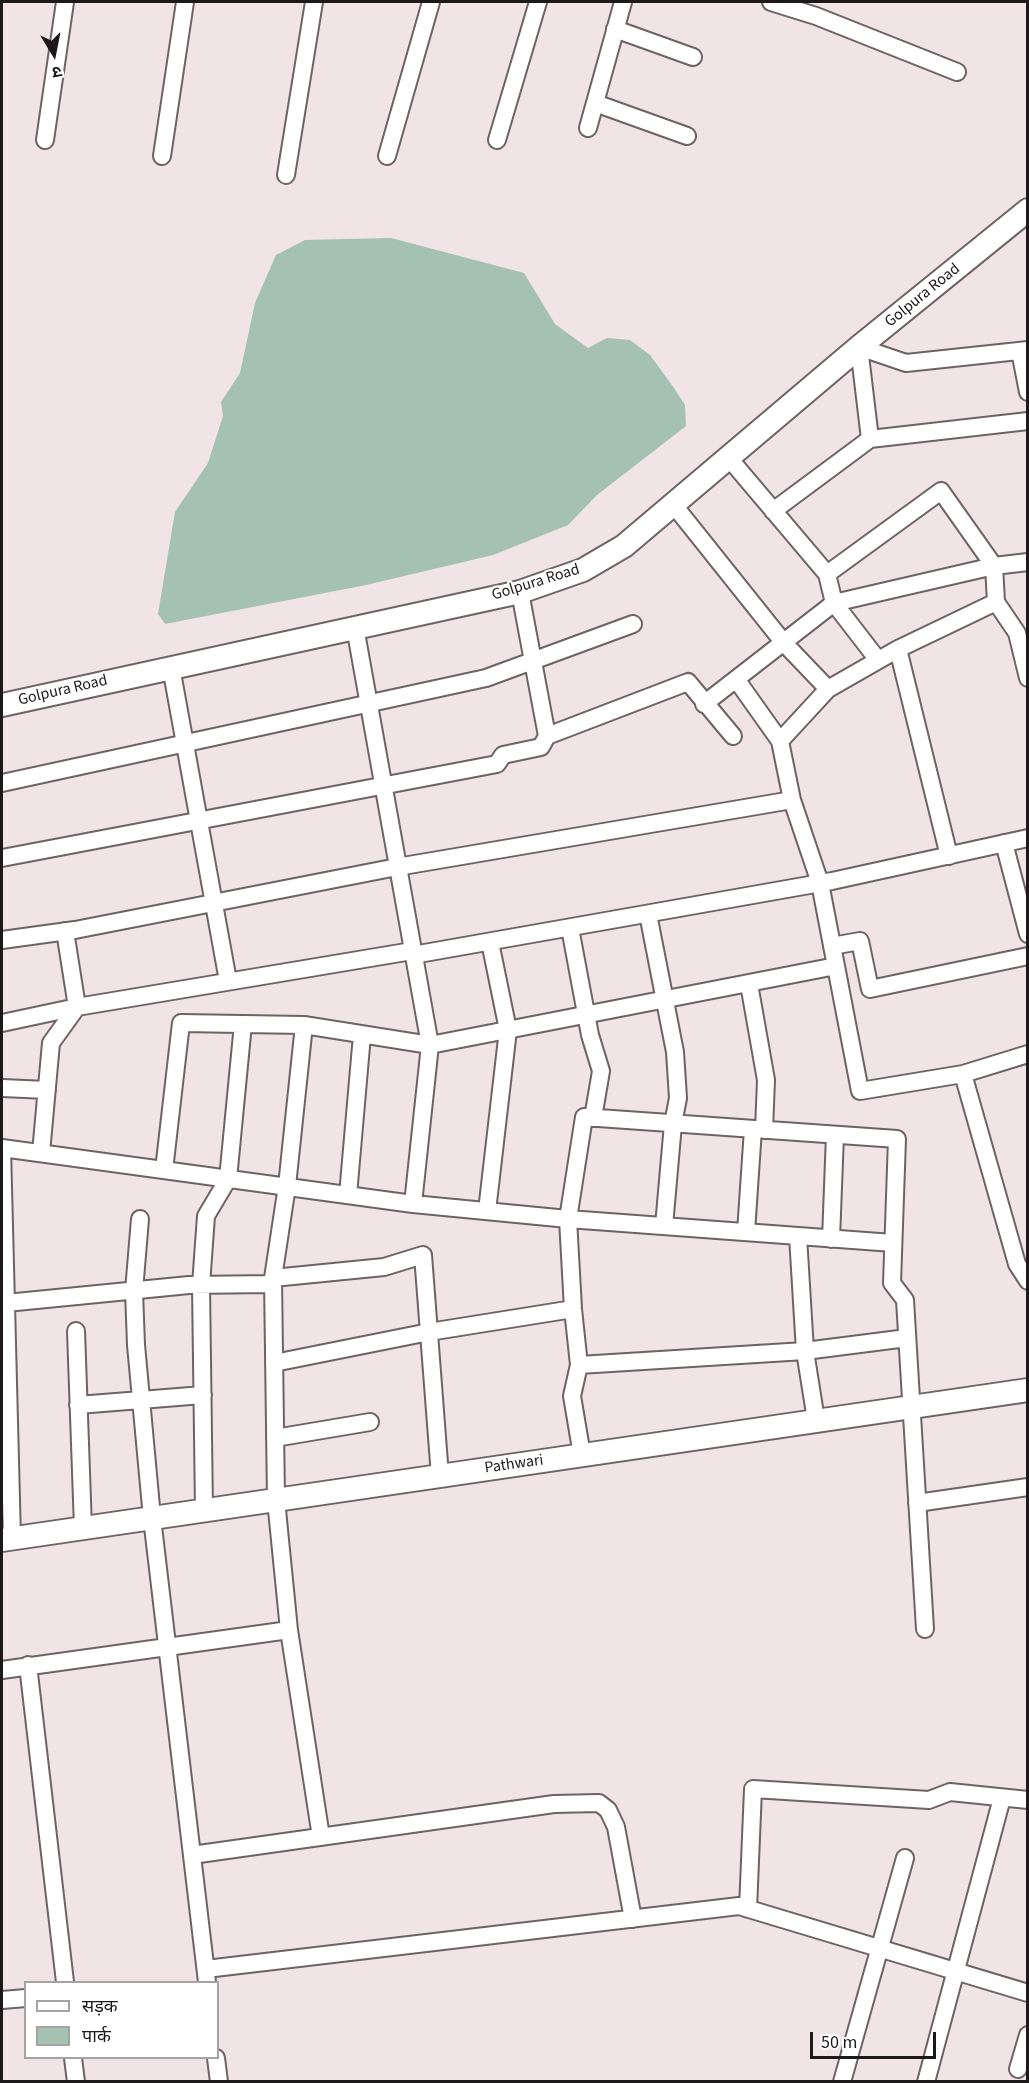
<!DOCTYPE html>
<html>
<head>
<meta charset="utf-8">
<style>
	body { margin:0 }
	#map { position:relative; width:1029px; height:2083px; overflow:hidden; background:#f0e4e6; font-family:"Source Sans 3","Noto Sans Devanagari",sans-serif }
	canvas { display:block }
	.frame { position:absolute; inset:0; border:3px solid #1d191a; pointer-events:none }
	.legend { position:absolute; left:24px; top:1981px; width:195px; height:78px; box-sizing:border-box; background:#fff; border:2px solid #a5a3a3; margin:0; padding:8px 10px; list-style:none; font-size:18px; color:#1d191a }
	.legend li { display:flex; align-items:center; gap:12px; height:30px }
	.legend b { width:30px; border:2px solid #a5a3a3 }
	.north { position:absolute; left:24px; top:24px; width:60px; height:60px; -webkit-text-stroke:4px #fff; paint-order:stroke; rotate:170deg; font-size:16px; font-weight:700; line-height:24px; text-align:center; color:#1d191a }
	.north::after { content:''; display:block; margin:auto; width:21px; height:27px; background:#1d191a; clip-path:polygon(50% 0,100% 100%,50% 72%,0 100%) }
	.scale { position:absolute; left:810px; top:2032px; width:126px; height:27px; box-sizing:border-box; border:3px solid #1d191a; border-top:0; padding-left:8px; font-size:18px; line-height:21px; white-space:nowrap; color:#1d191a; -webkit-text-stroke:4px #fff; paint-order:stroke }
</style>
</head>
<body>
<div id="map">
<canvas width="1029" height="2083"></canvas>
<div class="frame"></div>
<ul class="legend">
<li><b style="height:8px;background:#fff"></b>सड़क</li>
<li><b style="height:16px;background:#a4c1b1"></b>पार्क</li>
</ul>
<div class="north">उ</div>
<div class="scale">50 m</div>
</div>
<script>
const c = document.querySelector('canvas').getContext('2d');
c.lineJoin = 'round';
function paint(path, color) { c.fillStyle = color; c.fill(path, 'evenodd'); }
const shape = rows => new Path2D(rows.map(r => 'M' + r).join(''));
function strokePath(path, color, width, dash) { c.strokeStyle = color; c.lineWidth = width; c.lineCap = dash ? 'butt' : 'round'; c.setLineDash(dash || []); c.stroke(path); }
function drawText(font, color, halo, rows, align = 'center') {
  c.font = font + ' "Source Sans 3",sans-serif'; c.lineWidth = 4.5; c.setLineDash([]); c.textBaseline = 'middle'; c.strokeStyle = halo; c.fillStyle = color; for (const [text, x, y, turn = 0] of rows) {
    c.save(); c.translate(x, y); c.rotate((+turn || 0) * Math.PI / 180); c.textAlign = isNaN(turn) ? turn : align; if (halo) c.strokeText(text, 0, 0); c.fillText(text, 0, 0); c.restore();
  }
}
const green = shape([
	[391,238,524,273,555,324,588,348,607,338,630,340,650,355,674,388,685,405,686,426,597,495,568,525,493,555,366,585,165,624,158,614,175,512,208,463,223,416,221,402,240,373,255,303,276,255,305,240]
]);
const street = shape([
	[771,2,816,16,957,72],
	[615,29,693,57],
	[595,103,687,136],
	[588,128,623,2],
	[45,140,65,2],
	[497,140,538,2],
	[162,156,185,2],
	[387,156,431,2],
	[286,175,314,2],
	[1020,351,1028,392],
	[870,439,859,347,906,363,1028,350],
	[728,457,827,574,834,603,878,660],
	[673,504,784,643,828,689],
	[773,511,870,439,1028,421],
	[827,574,941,491,994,566,996,602,1017,633,1028,678],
	[520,592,547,736],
	[996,602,898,649,828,689,780,741,792,800,820,883,860,1091,963,1074,1028,1054],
	[355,627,430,1045,413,1204],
	[898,649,949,856],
	[171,667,228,981],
	[736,679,780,741],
	[704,704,834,603,994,566,1028,562],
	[2,783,486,678,633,624],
	[1004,843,1028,934],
	[2,858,497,764,503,755,541,747,547,736,688,682,733,736],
	[648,914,675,1052,678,1098,673,1124,664,1226],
	[570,928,590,1035,601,1071,593,1118],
	[65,931,77,1007,412,951],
	[2,940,75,930,397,867,792,800],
	[832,946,860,941,870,989,1028,956],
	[413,955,832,881,1028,838],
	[749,984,766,1080,764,1130],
	[2,1023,77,1007],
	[304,1025,287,1186,273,1278,276,1500,289,1630,321,1837],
	[963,1074,1017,1264,1028,1281],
	[2,1088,47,1090],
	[41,1153,51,1043,77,1007],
	[164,1170,181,1023,304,1025,430,1045,836,966],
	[348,1195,362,1035],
	[487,1211,508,1030,490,942],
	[140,1219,134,1291,136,1345,152,1518,207,1982],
	[746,1232,753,1129],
	[798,1236,805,1351,816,1420],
	[831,1239,835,1135],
	[273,1278,384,1267,423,1255,440,1476],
	[6,1303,189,1285,272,1284],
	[76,1331,83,1528],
	[274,1363,429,1332,573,1309],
	[579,1365,573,1309,568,1219,584,1117,897,1139,892,1283,905,1300,925,1629],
	[78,1405,203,1395],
	[275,1438,370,1422],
	[582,1455,572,1396,579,1365,805,1351,907,1338],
	[917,1503,1028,1487],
	[204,1510,201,1285,206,1216,228,1179,243,1024],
	[12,1539,2,1148,413,1204,568,1219,893,1243],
	[28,1665,65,1982],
	[2,1670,289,1630],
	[192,1855,554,1804,599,1803,608,1810,616,1827,633,1919],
	[748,1909,753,1789,929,1800,950,1792,1028,1800],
	[206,1969,739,1906,1028,1993],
	[2,2000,26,1998],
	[73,2058,76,2082],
	[216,2058,219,2082],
	[1018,2069,1028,2035],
	[842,2082,905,1858],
	[926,2082,1002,1798]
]);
const secondary = shape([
	[2,705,520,592,583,570,624,546,859,347,1028,210],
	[2,1540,1028,1390]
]);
const streetNames = [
	["Golpura Road",923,296,-39],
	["Golpura Road",536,583,-17],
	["Golpura Road",63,691,-13],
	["Pathwari",514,1465,-8]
];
paint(green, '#a4c1b1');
strokePath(street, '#6d6365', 20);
strokePath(secondary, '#6d6365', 26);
strokePath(street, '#fff', 16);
strokePath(secondary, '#fff', 22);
drawText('16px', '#1d191a', '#fff', streetNames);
</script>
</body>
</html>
